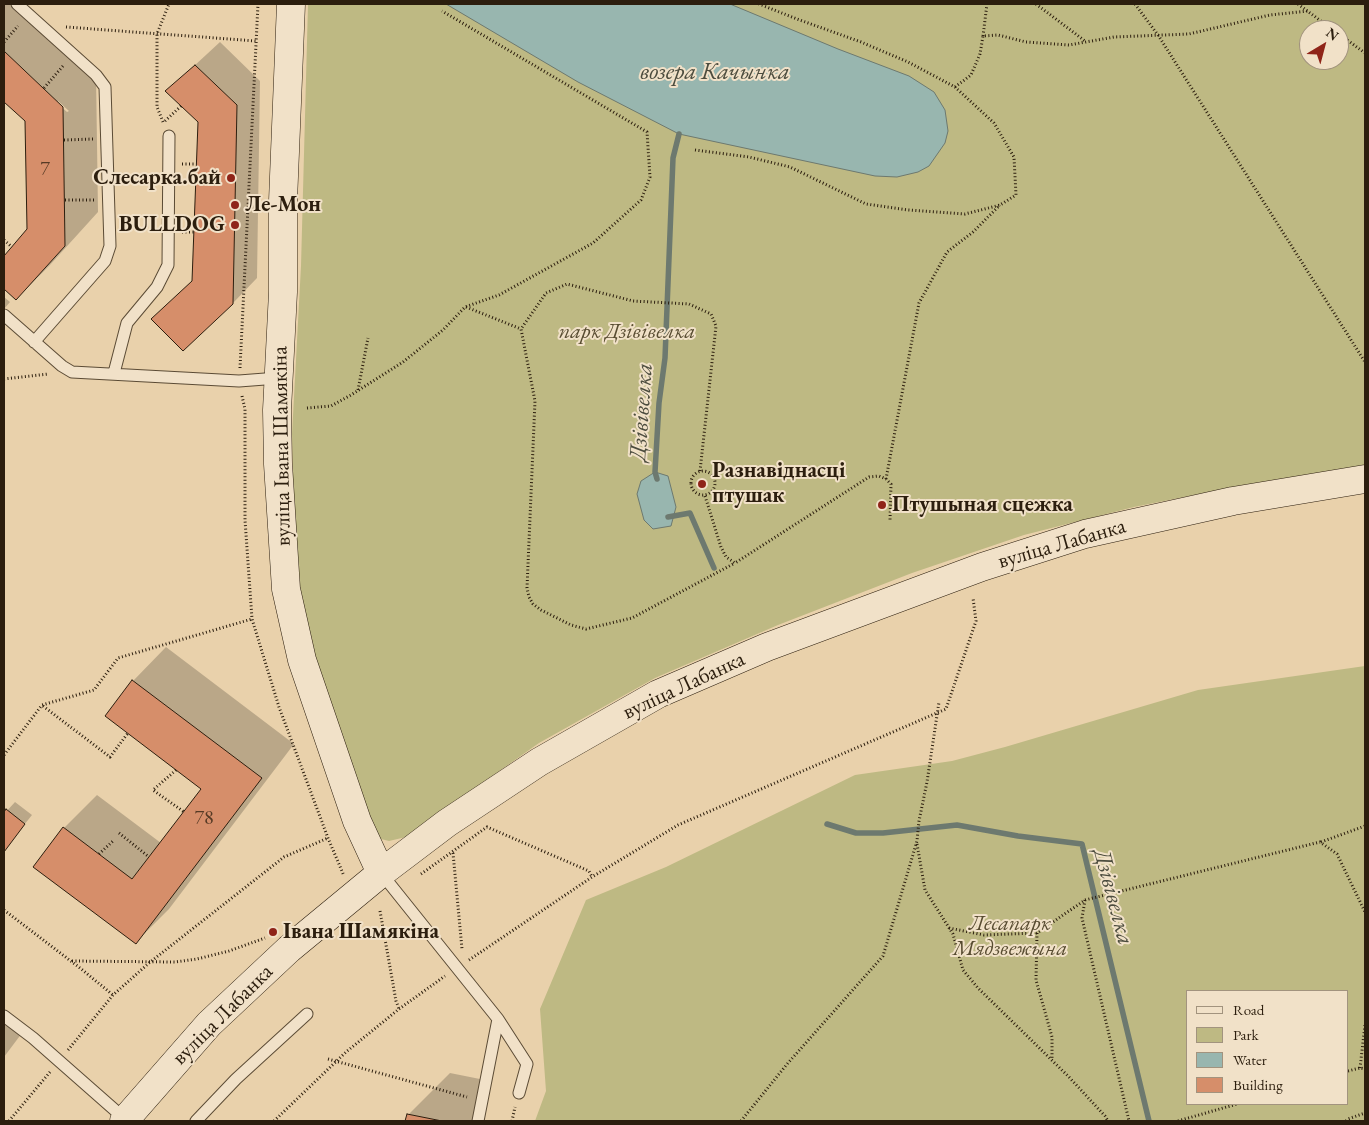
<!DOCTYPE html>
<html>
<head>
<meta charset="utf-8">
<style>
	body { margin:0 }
	#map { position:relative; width:1369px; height:1125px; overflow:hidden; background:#e9d1ab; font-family:"EB Garamond",serif }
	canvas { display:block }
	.frame { position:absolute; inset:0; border:5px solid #2c1e0e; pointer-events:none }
	.legend { position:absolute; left:1186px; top:990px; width:162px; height:115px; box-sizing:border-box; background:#f1e1c8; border:1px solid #a2937e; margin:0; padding:6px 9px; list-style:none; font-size:15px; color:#2c1e0e }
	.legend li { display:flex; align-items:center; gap:10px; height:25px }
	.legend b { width:25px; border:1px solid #a2937e }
	.north { position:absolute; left:1299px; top:20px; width:50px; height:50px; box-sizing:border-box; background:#f1e1c8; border:1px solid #a2937e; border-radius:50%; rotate:37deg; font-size:14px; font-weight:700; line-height:20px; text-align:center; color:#2c1e0e }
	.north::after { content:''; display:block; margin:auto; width:18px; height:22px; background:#8f2418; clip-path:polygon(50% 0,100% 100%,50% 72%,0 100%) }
</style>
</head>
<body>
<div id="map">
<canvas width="1369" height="1125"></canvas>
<div class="frame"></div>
<ul class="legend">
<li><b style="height:6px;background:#f1e1c8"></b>Road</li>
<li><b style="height:14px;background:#beb983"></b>Park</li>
<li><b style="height:14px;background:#98b6af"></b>Water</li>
<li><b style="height:14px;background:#d68e6a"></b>Building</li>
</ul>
<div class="north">N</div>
</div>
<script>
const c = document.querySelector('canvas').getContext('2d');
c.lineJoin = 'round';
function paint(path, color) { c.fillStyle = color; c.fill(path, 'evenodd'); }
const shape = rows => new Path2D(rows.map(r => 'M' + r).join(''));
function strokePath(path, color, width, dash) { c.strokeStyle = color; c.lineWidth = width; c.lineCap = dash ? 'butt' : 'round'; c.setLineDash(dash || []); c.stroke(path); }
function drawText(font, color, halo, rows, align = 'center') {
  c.font = font + ' "EB Garamond",serif'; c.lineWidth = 4; c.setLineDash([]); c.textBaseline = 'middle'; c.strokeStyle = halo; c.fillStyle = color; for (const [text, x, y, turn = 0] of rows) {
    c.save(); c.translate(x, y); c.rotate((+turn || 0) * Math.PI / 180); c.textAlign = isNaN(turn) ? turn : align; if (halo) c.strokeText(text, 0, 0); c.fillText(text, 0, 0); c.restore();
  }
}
const green = shape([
	[308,4,1365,4,1365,465,1244,485,1134,507,1024,535,912,573,778,625,655,678,539,743,406,837,389,841,377,838,341,737,304,624,294,528,292,434,301,266],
	[1309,30,1339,30,1339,60,1309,60],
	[1365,666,1365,1121,535,1121,546,1091,540,1009,586,900,666,867,855,775,952,761,1005,747,1198,690],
	[1348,991,1348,1104,1188,1104,1188,991]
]);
const water = shape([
	[446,4,730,4,838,49,909,76,934,92,945,110,948,131,945,143,929,166,918,172,897,177,875,176,679,134,578,82,446,4],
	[655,472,668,476,676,507,671,526,653,529,644,520,637,494,641,481,655,472]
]);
const shadow = shape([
	[4,4,22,4,96,74,98,212,49,266,16,299,4,287,4,258,28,230,26,120,4,100],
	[58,101,69,111,67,112,58,104],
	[220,42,260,81,257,278,233,303,153,319,193,280,199,122,167,91],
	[4,297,10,302,4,309],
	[166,647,294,744,169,909,136,942,35,866,64,828,97,795,161,843,203,788,133,681],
	[15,802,32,815,4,850,4,814],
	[4,1013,25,1029,4,1057],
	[450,1073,485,1080,481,1121,406,1121,408,1115]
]);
const stream = shape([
	[657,479,655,472,659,403,665,358,673,158,679,134],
	[668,517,690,513,714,568],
	[827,824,856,833,883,833,957,825,1018,836,1082,844,1149,1121]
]);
const building = shape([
	[4,51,63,107,65,246,16,300,4,289,4,256,27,229,25,121,4,102,4,51],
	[195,65,237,105,233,304,183,351,151,319,192,281,198,122,165,91,195,65],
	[132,680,262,778,136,944,33,867,63,827,132,879,201,789,105,716,132,680],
	[6,809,25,824,4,852,4,812,6,809],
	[407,1114,442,1121,405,1121,407,1114]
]);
const path = shape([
	[1036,4,1085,41],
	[1135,4,1158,35,1365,362],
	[1298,4,1333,30],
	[66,27,256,41],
	[1339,34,1365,53],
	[983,36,987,4],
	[4,42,18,26],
	[955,87,971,75,980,54,983,36,998,35,1026,42,1069,45,1114,37,1189,34,1270,15,1308,11],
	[44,88,63,66],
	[165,121,181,106],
	[163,122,157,107,157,34,169,4],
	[64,140,93,139],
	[695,150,749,157,790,167,866,204,908,210,965,214,1000,205,1016,195,1014,157,994,123,955,87,908,62,861,42,797,19,759,4],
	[182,164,196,164],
	[65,200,94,200],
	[182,232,194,232],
	[4,240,12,247],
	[466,307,521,329],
	[240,368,258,4],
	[4,379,48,374],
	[358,390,368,338],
	[242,396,245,409,245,520,252,619,279,707,328,838,344,876],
	[307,408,331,406,351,395,403,362,443,330,465,307,499,295,593,243,641,200,650,177,647,132,442,11],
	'691 483a12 12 0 1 1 24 0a12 12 0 1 1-24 0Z',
	[700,471,716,326,711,314,689,304,633,301,567,284,546,293,521,329,535,401,527,588,529,597,533,604,541,610,571,625,586,629,632,618,735,563],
	[886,479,919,303,947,252,973,232,1000,205],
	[705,496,721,547,726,557,735,563,869,477,879,476,886,479,891,484,890,520],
	[43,706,110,757,128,733],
	[4,755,42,705,94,690,118,658,252,619],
	[176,770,153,790,184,812],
	[119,833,149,857],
	[1321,842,1365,826],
	[917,844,925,890,953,934,963,970,978,988,1068,1076,1105,1116,1108,1121],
	[453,853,462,949],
	[99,854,113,841],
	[421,874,487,827,589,871,592,877],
	[1085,900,1082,918,1129,1121],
	[4,910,80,968,113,995],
	[380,911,396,1001,399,1009],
	[949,928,984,935,1037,933,1085,900,1320,842,1337,854,1365,912],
	[1037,933,1036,980,1052,1037,1052,1059],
	[469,960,592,877,678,825,946,709,976,621,973,598],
	[72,961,175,962,197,959,229,951,265,938],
	[68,1050,113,995,149,963,284,857,328,838],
	[328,1059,467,1097],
	[1360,1068,1365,1025],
	[1348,1071,1360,1068,1365,1069],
	[9,1121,50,1072],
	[274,1121,346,1052,399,1009,445,976],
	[512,1121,515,1107],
	[741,1121,788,1063,883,956,917,841,919,821,927,782,939,702],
	[1178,1121,1237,1104],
	[1346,1121,1348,1119,1365,1113]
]);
const lane = shape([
	[17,4,96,75,105,87,110,246,105,261,34,342],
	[4,315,62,366,72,372,239,381,278,378],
	[114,373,127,323,157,287,168,265,169,136],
	[381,873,498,1019,478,1121],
	[4,1016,33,1038,125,1119],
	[498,1019,527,1064,519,1093],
	[196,1121,236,1079,307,1014]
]);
const secondary = shape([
	[291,4,283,201,283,292,277,410,278,464,286,589,302,660,357,821,381,873],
	[124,1121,209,1024,289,949,381,873,447,823,539,762,658,694,767,647,982,567,1085,534,1233,501,1365,479]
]);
const markers = [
	[231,178,5,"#8f2418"],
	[235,205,5,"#8f2418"],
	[235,225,5,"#8f2418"],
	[702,484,5,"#8f2418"],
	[882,505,5,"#8f2418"],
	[273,932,5,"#8f2418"]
];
const numberNames = [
	["7",45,170],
	["78",204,819]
];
const poiNames = [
	["Слесарка.бай",221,178,"right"],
	["Ле-Мон",245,205],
	["BULLDOG",225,225,"right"],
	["Разнавіднасці",712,471],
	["птушак",712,496],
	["Птушыная сцежка",892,505],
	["Івана Шамякіна",283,932]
];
const parkNames = [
	["парк Дзівівелка",627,332],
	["Лесапарк",1010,924],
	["Мядзвежына",1010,949]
];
const streetNames = [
	["вуліца Івана Шамякіна",282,446,-91],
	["вуліца Лабанка",1062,544,-16],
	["вуліца Лабанка",684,686,-25],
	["вуліца Лабанка",223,1015,-45]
];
const waterNames = [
	["возера Качынка",715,72],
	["Дзівівелка",642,412,-86],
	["Дзівівелка",1113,897,75]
];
paint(green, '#beb983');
paint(water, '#98b6af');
strokePath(water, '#6d796f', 1);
paint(shadow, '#0003');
strokePath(stream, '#6d796f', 5.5);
paint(building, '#d68e6a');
strokePath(building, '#2c1e0e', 1);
strokePath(lane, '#5b4b35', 13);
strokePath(secondary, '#2c1e0e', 29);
strokePath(path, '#2c1e0e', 3, [1, 2.5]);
strokePath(lane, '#f1e1c8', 11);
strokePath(secondary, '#f1e1c8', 28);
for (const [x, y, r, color] of markers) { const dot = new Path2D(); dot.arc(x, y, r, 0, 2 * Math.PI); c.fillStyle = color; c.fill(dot); strokePath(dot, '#f1e1c8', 2); }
drawText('20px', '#563a25', null, numberNames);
drawText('bold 22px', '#2c1e0e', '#f1e1c8', poiNames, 'left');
drawText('italic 22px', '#584c31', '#f1e1c8', parkNames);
drawText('22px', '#2c1e0e', '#f1e1c8', streetNames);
drawText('italic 24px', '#4c4c3e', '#f1e1c8', waterNames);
</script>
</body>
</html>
